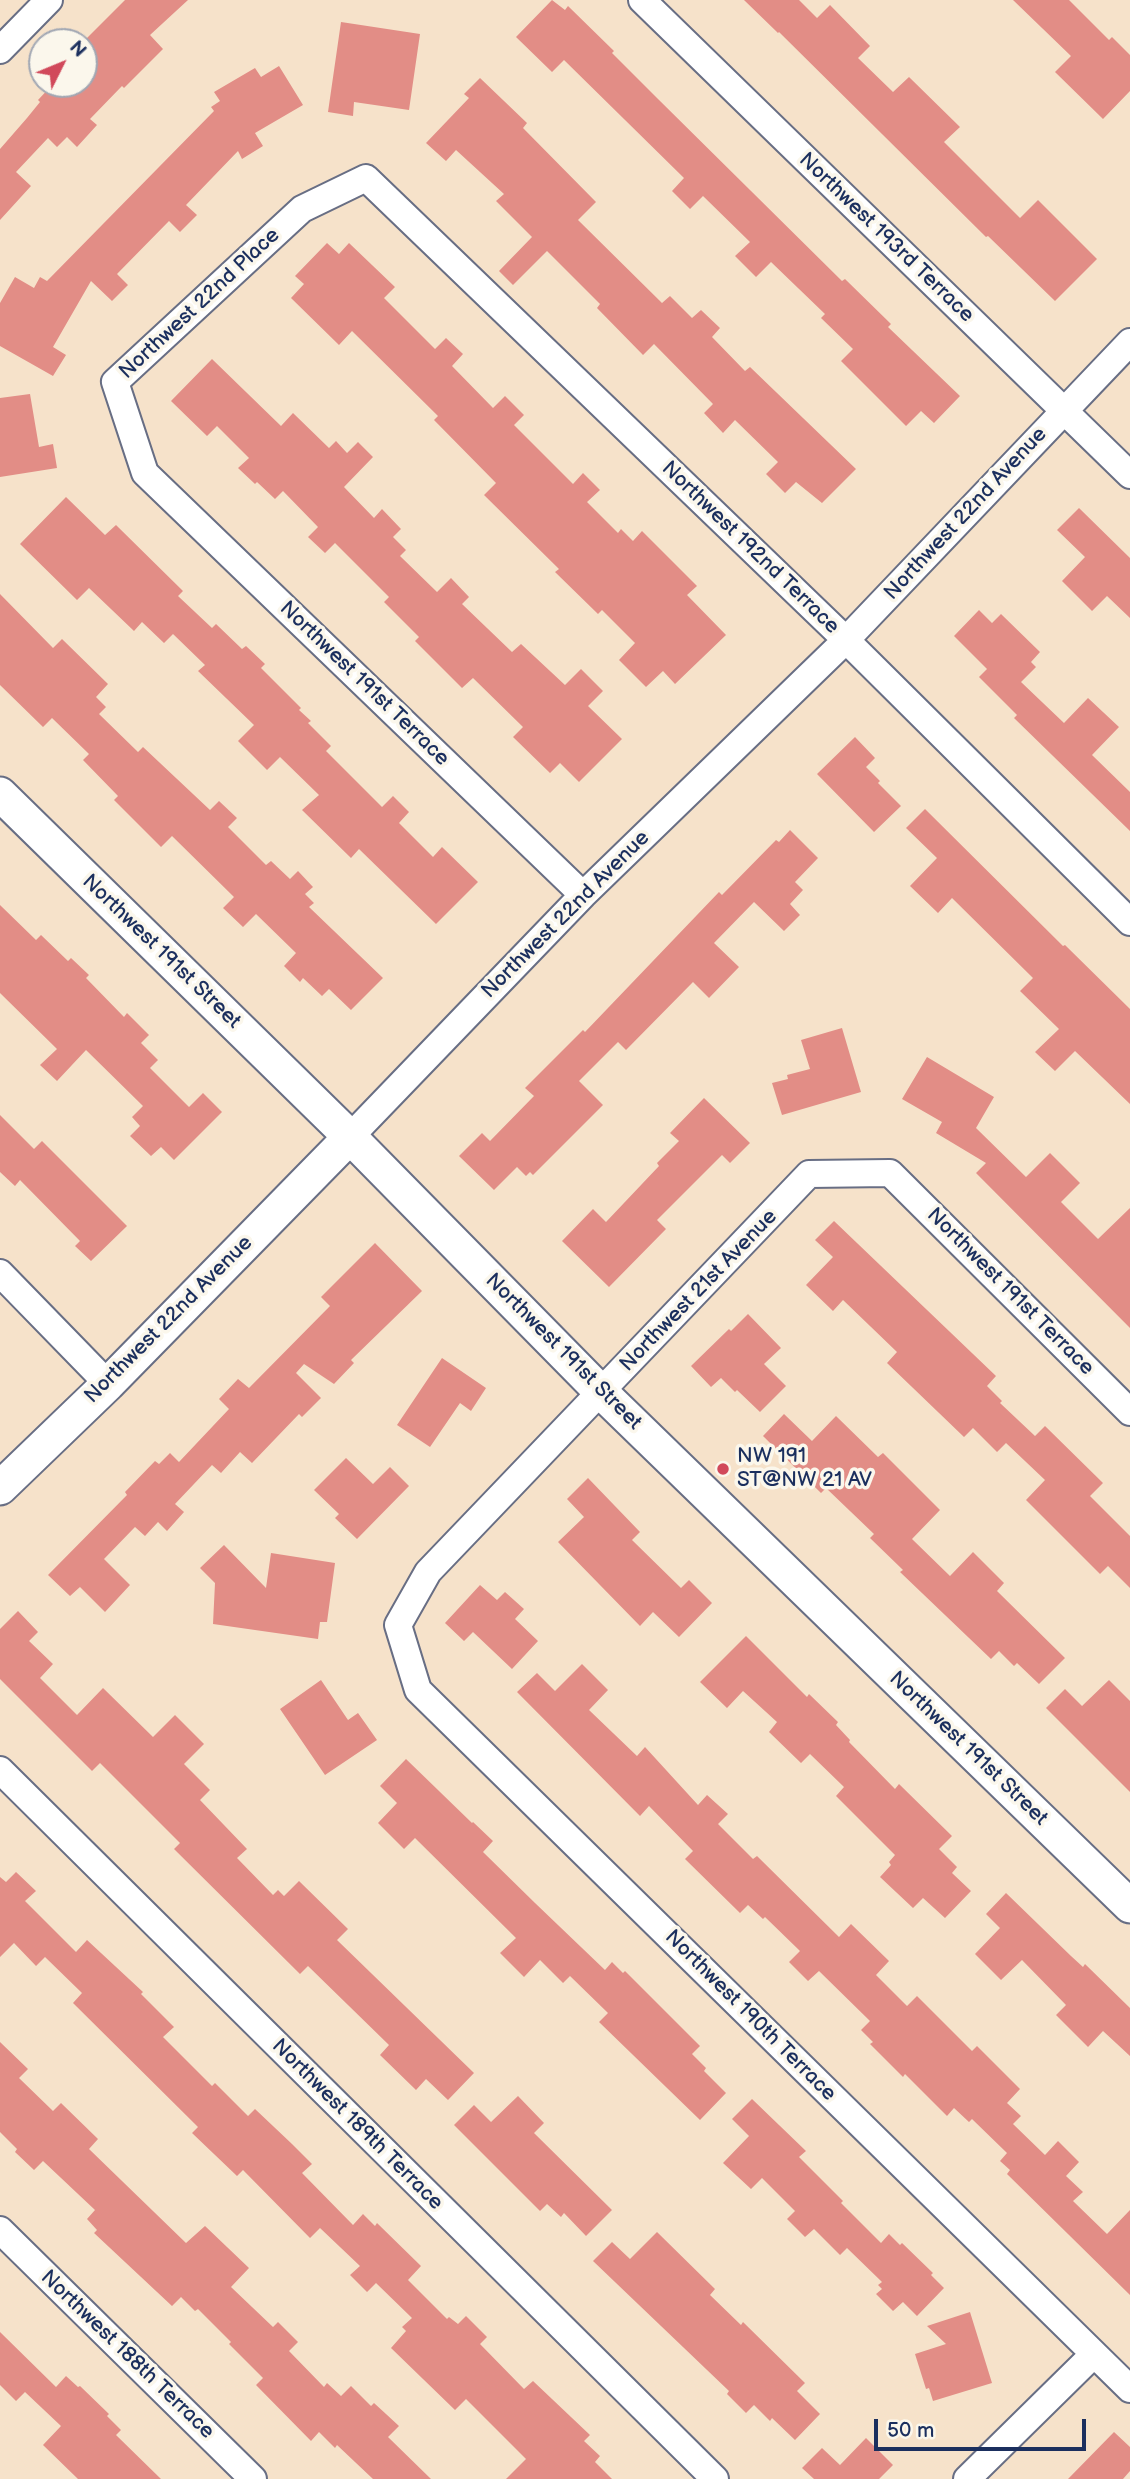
<!DOCTYPE html>
<html>
<head>
<meta charset="utf-8">
<style>
	body { margin:0 }
	#map { position:relative; width:1130px; height:2479px; overflow:hidden; background:#f6e2ca; font-family:"Balsamiq Sans",sans-serif }
	canvas { display:block }
	.north { position:absolute; left:28px; top:28px; width:70px; height:70px; box-sizing:border-box; background:#fbf7ec; border:2px solid #a1a7b3; border-radius:50%; rotate:47deg; font-size:19px; font-weight:700; line-height:28px; text-align:center; color:#1b2f5e }
	.north::after { content:''; display:block; margin:auto; width:24px; height:32px; background:#d1495b; clip-path:polygon(50% 0,100% 100%,50% 72%,0 100%) }
	.scale { position:absolute; left:874px; top:2419px; width:212px; height:32px; box-sizing:border-box; border:4px solid #1b2f5e; border-top:0; padding-left:9px; font-size:21px; line-height:24px; white-space:nowrap; color:#1b2f5e; -webkit-text-stroke:5px #fbf7ec; paint-order:stroke }
</style>
</head>
<body>
<div id="map">
<canvas width="1130" height="2479"></canvas>
<div class="north">N</div>
<div class="scale">50 m</div>
</div>
<script>
const c = document.querySelector('canvas').getContext('2d');
c.lineJoin = 'round';
function paint(path, color) { c.fillStyle = color; c.fill(path, 'evenodd'); }
const shape = rows => new Path2D(rows.map(r => 'M' + r).join(''));
function strokePath(path, color, width, dash) { c.strokeStyle = color; c.lineWidth = width; c.lineCap = dash ? 'butt' : 'round'; c.setLineDash(dash || []); c.stroke(path); }
function drawText(font, color, halo, rows, align = 'center') {
  c.font = font + ' "Balsamiq Sans",sans-serif'; c.lineWidth = 7; c.setLineDash([]); c.textBaseline = 'middle'; c.strokeStyle = halo; c.fillStyle = color; for (const [text, x, y, turn = 0] of rows) {
    c.save(); c.translate(x, y); c.rotate((+turn || 0) * Math.PI / 180); c.textAlign = isNaN(turn) ? turn : align; if (halo) c.strokeText(text, 0, 0); c.fillText(text, 0, 0); c.restore();
  }
}
const building = shape([
	[125,0,188,0,150,35,163,49,124,88,122,86,90,119,97,125,77,147,67,137,57,147,48,138,16,172,31,186,0,220,0,149,27,118,40,102,38,100,53,84,84,84,84,41],
	[552,0,565,10,568,6,614,51,612,53,658,99,842,281,845,279,891,324,888,327,960,396,934,423,921,411,906,426,841,361,853,349,821,318,825,314,771,262,756,277,735,256,750,242,703,196,690,209,672,191,684,178,564,60,552,72,516,37],
	[744,0,799,0,817,18,830,5,870,46,858,58,893,92,909,77,960,127,944,142,1020,218,1038,200,1097,259,1055,301,988,236,986,237,779,32,778,33],
	[1013,0,1069,0,1109,40,1112,37,1130,55,1130,91,1103,119,1055,72,1071,56],
	[341,22,420,34,409,110,354,102,353,116,328,112],
	[279,66,303,105,255,133,263,146,242,159,238,151,186,205,197,215,180,232,169,221,117,274,128,285,112,301,91,281,53,347,66,355,53,376,0,346,0,303,15,277,34,288,40,277,47,281,214,111,211,107,220,101,214,92,255,68,261,77],
	[480,78,527,123,523,128,596,202,578,220,662,303,670,296,692,318,701,310,720,328,712,337,745,371,750,367,856,469,822,503,796,482,785,493,766,474,778,462,735,420,723,433,704,413,713,404,654,344,643,355,597,308,600,304,547,251,513,285,499,271,532,237,496,201,504,194,456,150,446,161,426,143,469,98,464,94],
	[327,243,339,254,349,243,395,287,384,298,435,349,446,338,463,354,452,366,493,408,505,396,524,415,514,425,573,484,583,473,600,490,587,502,618,533,621,529,633,541,642,531,697,586,687,595,726,635,675,684,663,671,646,687,619,660,635,643,602,610,598,614,555,572,559,569,484,495,496,483,434,420,438,416,352,331,339,345,291,298,304,284,295,276],
	[212,359,281,426,293,413,329,448,336,441,347,453,358,442,373,457,344,487,374,518,382,509,401,529,393,537,406,550,400,556,437,592,451,578,469,597,462,604,512,652,521,644,565,685,581,669,603,691,588,706,622,739,579,782,560,763,550,773,513,737,523,727,473,678,462,688,415,641,419,637,384,602,389,597,335,543,325,553,308,537,318,527,283,491,275,499,257,482,255,484,238,468,249,458,217,426,207,436,171,401],
	[30,394,39,447,53,444,57,468,0,477,0,398],
	[66,497,105,535,116,525,183,591,178,596,212,628,216,624,242,649,246,646,265,664,261,668,301,708,299,710,311,721,308,723,331,746,326,751,382,807,393,796,409,812,399,823,433,857,442,847,478,882,436,924,359,849,351,858,302,810,319,795,280,757,267,770,238,741,254,725,198,671,205,665,173,634,164,643,142,622,134,631,89,588,77,600,20,544],
	[1079,508,1130,558,1130,618,1107,596,1092,611,1062,581,1085,557,1057,530],
	[0,594,53,648,62,639,108,684,96,697,106,707,99,714,138,752,143,747,210,810,219,801,237,818,228,827,266,865,271,861,290,879,298,871,313,887,305,894,314,903,309,907,383,978,351,1010,329,989,322,996,303,978,300,982,284,966,296,953,256,914,243,927,223,908,234,897,172,836,161,847,114,800,118,796,83,760,89,754,52,718,43,727,0,685],
	[979,610,992,623,1001,614,1040,652,1031,662,1036,667,1021,682,1064,723,1088,698,1119,727,1092,755,1130,792,1130,831,1014,718,1017,715,979,677,987,669,954,636],
	[855,737,875,758,866,767,880,781,878,783,901,806,874,832,817,774],
	[925,809,1063,946,1065,945,1130,1009,1130,1104,1075,1051,1055,1071,1035,1052,1059,1029,1020,991,1033,978,952,898,938,913,910,886,937,858,906,828],
	[790,830,818,858,795,882,803,890,790,904,800,915,784,931,754,902,714,943,739,967,709,998,693,982,626,1050,618,1042,579,1081,603,1105,533,1175,530,1172,526,1176,517,1167,494,1190,459,1156,482,1133,490,1141,534,1096,525,1088,583,1030,585,1032,719,892,722,895,776,840,779,842],
	[0,905,36,940,41,935,68,961,71,958,89,975,86,978,124,1017,127,1013,149,1035,141,1043,158,1060,150,1068,189,1107,203,1093,222,1112,174,1160,161,1147,151,1156,130,1136,140,1126,132,1117,143,1106,86,1050,57,1081,40,1065,57,1049,0,993],
	[842,1028,861,1092,782,1115,772,1083,788,1079,787,1075,810,1069,801,1040],
	[927,1057,994,1097,976,1128,1026,1177,1050,1153,1080,1183,1061,1202,1098,1239,1130,1208,1130,1328,976,1173,986,1163,936,1133,942,1122,902,1099],
	[704,1098,750,1143,730,1163,722,1155,657,1220,666,1229,609,1287,562,1241,593,1209,606,1222,659,1166,657,1163,679,1141,670,1133],
	[0,1115,34,1149,42,1141,127,1226,91,1261,75,1246,80,1241,20,1180,15,1186,0,1172],
	[834,1221,996,1376,987,1386,1002,1401,1000,1403,1035,1436,1045,1426,1103,1483,1090,1496,1130,1536,1130,1588,1108,1566,1100,1574,1026,1500,1045,1480,1006,1443,997,1452,973,1428,964,1437,887,1363,897,1352,843,1300,833,1311,806,1285,833,1257,815,1240],
	[375,1243,422,1291,351,1360,354,1363,334,1384,304,1364,296,1373,321,1398,302,1417,299,1414,252,1463,240,1452,221,1473,212,1465,175,1504,184,1512,167,1531,158,1522,145,1536,135,1527,104,1559,130,1585,105,1612,80,1587,70,1596,48,1575,127,1495,125,1492,155,1461,159,1464,170,1453,179,1462,229,1409,219,1399,238,1379,249,1388,330,1306,321,1297],
	[748,1314,781,1348,764,1364,786,1386,760,1412,737,1390,735,1392,721,1378,711,1387,691,1366,729,1329,731,1331],
	[442,1358,486,1388,471,1411,460,1403,430,1447,397,1425],
	[784,1414,812,1441,836,1416,878,1457,883,1453,940,1510,912,1539,950,1576,973,1552,1004,1583,997,1591,1065,1658,1039,1684,1017,1663,1014,1666,999,1651,991,1659,900,1572,903,1570,870,1538,874,1534,826,1488,821,1493,763,1436],
	[346,1458,373,1484,390,1467,409,1486,357,1539,335,1518,339,1514,314,1490],
	[588,1478,640,1532,632,1540,681,1588,689,1580,712,1603,679,1637,653,1612,640,1626,558,1542,584,1517,567,1499],
	[224,1545,266,1588,271,1553,335,1563,327,1622,320,1622,318,1639,213,1624,215,1583,200,1568],
	[480,1585,497,1600,505,1592,524,1609,515,1619,538,1641,512,1669,473,1632,464,1641,445,1623],
	[18,1611,38,1632,29,1641,53,1664,40,1678,77,1715,103,1688,153,1737,175,1715,204,1744,184,1764,210,1790,200,1800,247,1849,237,1858,273,1895,278,1890,284,1896,299,1881,348,1929,337,1940,474,2073,448,2100,426,2079,416,2090,380,2055,389,2045,308,1966,300,1974,174,1849,180,1843,100,1763,92,1771,0,1679,0,1629],
	[746,1636,807,1697,809,1694,838,1722,836,1725,850,1740,849,1742,895,1789,899,1784,952,1836,939,1849,957,1867,952,1873,971,1891,945,1918,923,1898,913,1908,880,1877,891,1865,889,1862,895,1855,836,1796,844,1787,810,1754,801,1763,769,1732,777,1722,743,1691,727,1708,700,1682],
	[582,1664,608,1690,589,1710,637,1756,645,1747,698,1805,707,1795,728,1814,718,1824,753,1859,757,1856,839,1937,851,1924,889,1961,876,1975,907,2006,917,1996,972,2051,977,2046,1020,2089,1007,2103,1021,2116,1013,2124,1045,2155,1058,2141,1079,2162,1066,2176,1083,2192,1073,2201,1107,2234,1130,2210,1130,2295,1007,2174,1010,2170,1000,2161,1007,2153,972,2119,969,2122,954,2108,947,2116,905,2074,903,2077,870,2044,873,2042,861,2030,870,2021,819,1971,808,1981,789,1962,800,1951,765,1917,763,1919,748,1905,740,1913,685,1859,693,1851,649,1806,640,1816,517,1692,537,1673,555,1691],
	[321,1680,348,1720,358,1713,377,1740,325,1775,280,1709],
	[1109,1680,1130,1701,1130,1792,1046,1708,1065,1689,1082,1706],
	[406,1759,472,1823,473,1822,493,1841,483,1852,535,1903,605,1970,612,1962,623,1973,625,1971,700,2046,692,2054,706,2068,704,2071,726,2093,700,2120,599,2022,608,2013,570,1976,563,1983,540,1960,524,1977,500,1953,516,1938,415,1838,404,1849,378,1823,397,1803,380,1786],
	[16,1872,36,1891,25,1901,76,1952,87,1940,143,1992,141,1994,174,2027,163,2037,212,2086,215,2083,248,2116,255,2109,292,2144,312,2164,302,2173,353,2225,363,2214,375,2226,377,2223,421,2266,408,2280,447,2319,449,2317,458,2324,466,2316,487,2337,480,2344,524,2389,533,2381,590,2435,584,2441,600,2456,595,2462,612,2479,506,2479,526,2459,466,2399,455,2410,391,2348,406,2331,402,2327,412,2318,376,2283,367,2292,350,2275,360,2266,320,2228,310,2238,243,2170,237,2176,192,2133,198,2127,73,2003,82,1993,45,1957,36,1966,14,1943,0,1957,0,1877,6,1882],
	[1006,1893,1071,1956,1083,1967,1085,1964,1130,2008,1130,2056,1103,2031,1088,2047,1056,2015,1066,2005,1022,1960,1001,1980,975,1954,1000,1928,986,1914],
	[0,2042,28,2069,19,2078,53,2111,61,2103,98,2139,89,2149,186,2243,205,2226,249,2268,231,2287,273,2327,278,2322,298,2342,289,2351,324,2387,327,2383,341,2396,351,2386,371,2406,374,2403,386,2414,399,2426,388,2437,431,2479,373,2479,337,2445,335,2448,319,2432,311,2441,256,2385,263,2378,229,2344,231,2342,198,2309,195,2311,181,2297,172,2306,94,2233,97,2230,87,2219,95,2210,43,2161,34,2170,15,2152,17,2149,0,2132],
	[518,2096,544,2123,534,2133,612,2210,586,2236,564,2213,561,2217,547,2204,540,2211,454,2125,474,2105,491,2122],
	[752,2099,806,2151,799,2157,843,2201,841,2203,881,2243,889,2234,900,2245,902,2243,933,2273,931,2275,944,2288,917,2316,903,2302,893,2311,876,2294,882,2289,878,2285,882,2282,847,2248,840,2255,814,2229,805,2237,787,2219,795,2211,762,2178,751,2189,723,2163,749,2136,732,2119],
	[657,2232,715,2289,710,2295,741,2325,743,2322,805,2383,797,2391,820,2414,795,2440,772,2418,770,2421,754,2405,746,2413,727,2394,729,2391,593,2261,612,2242,630,2259],
	[970,2312,992,2383,933,2401,929,2388,926,2389,915,2354,946,2344,927,2326],
	[0,2332,56,2387,66,2376,78,2387,80,2386,109,2414,107,2416,121,2430,116,2435,161,2479,78,2479,43,2445,61,2426,25,2392,16,2401,0,2385],
	[1114,2432,1130,2447,1130,2471,1123,2479,1068,2479],
	[866,2438,893,2465,879,2479,814,2479,802,2468,822,2448,840,2465]
]);
const minor = shape([
	[642,0,1130,475],
	[0,50,49,0],
	[583,895,145,473,115,382,302,209,366,178,846,640,1130,922],
	[350,1137,583,895,846,640,1130,342],
	[0,1273,108,1384],
	[1130,1412,890,1173,809,1174,428,1572,398,1625,418,1690,1130,2389],
	[0,1770,715,2479],
	[0,2230,253,2479],
	[967,2479,1094,2354]
]);
const tertiary = shape([
	[0,794,350,1137,602,1393,1130,1906],
	[0,1488,108,1384,350,1137]
]);
const markers = [
	[723,1469,7,"#d1495b"]
];
const streetNames = [
	["Northwest 193rd Terrace",886,238,44],
	["Northwest 22nd Place",200,304,-43],
	["Northwest 22nd Avenue",966,514,-47],
	["Northwest 192nd Terrace",750,548,44],
	["Northwest 191st Terrace",364,684,44],
	["Northwest 22nd Avenue",566,915,-45],
	["Northwest 191st Street",161,952,44],
	["Northwest 21st Avenue",699,1291,-46],
	["Northwest 191st Terrace",1010,1292,45],
	["Northwest 22nd Avenue",169,1320,-45],
	["Northwest 191st Street",563,1352,45],
	["Northwest 191st Street",968,1749,44],
	["Northwest 190th Terrace",750,2016,45],
	["Northwest 189th Terrace",357,2125,45],
	["Northwest 188th Terrace",127,2355,44]
];
const poiNames = [
	["NW 191",737,1457],
	["ST@NW 21 AV",737,1481]
];
paint(building, '#e28d86');
strokePath(minor, '#686e84', 30);
strokePath(tertiary, '#686e84', 37);
strokePath(minor, '#fff', 26);
strokePath(tertiary, '#fff', 33);
for (const [x, y, r, color] of markers) { const dot = new Path2D(); dot.arc(x, y, r, 0, 2 * Math.PI); c.fillStyle = color; c.fill(dot); strokePath(dot, '#fbf7ec', 2.5); }
drawText('21px', '#1b2f5e', '#fbf7ec', streetNames);
drawText('21px', '#1b2f5e', '#fbf7ec', poiNames, 'left');
</script>
</body>
</html>
